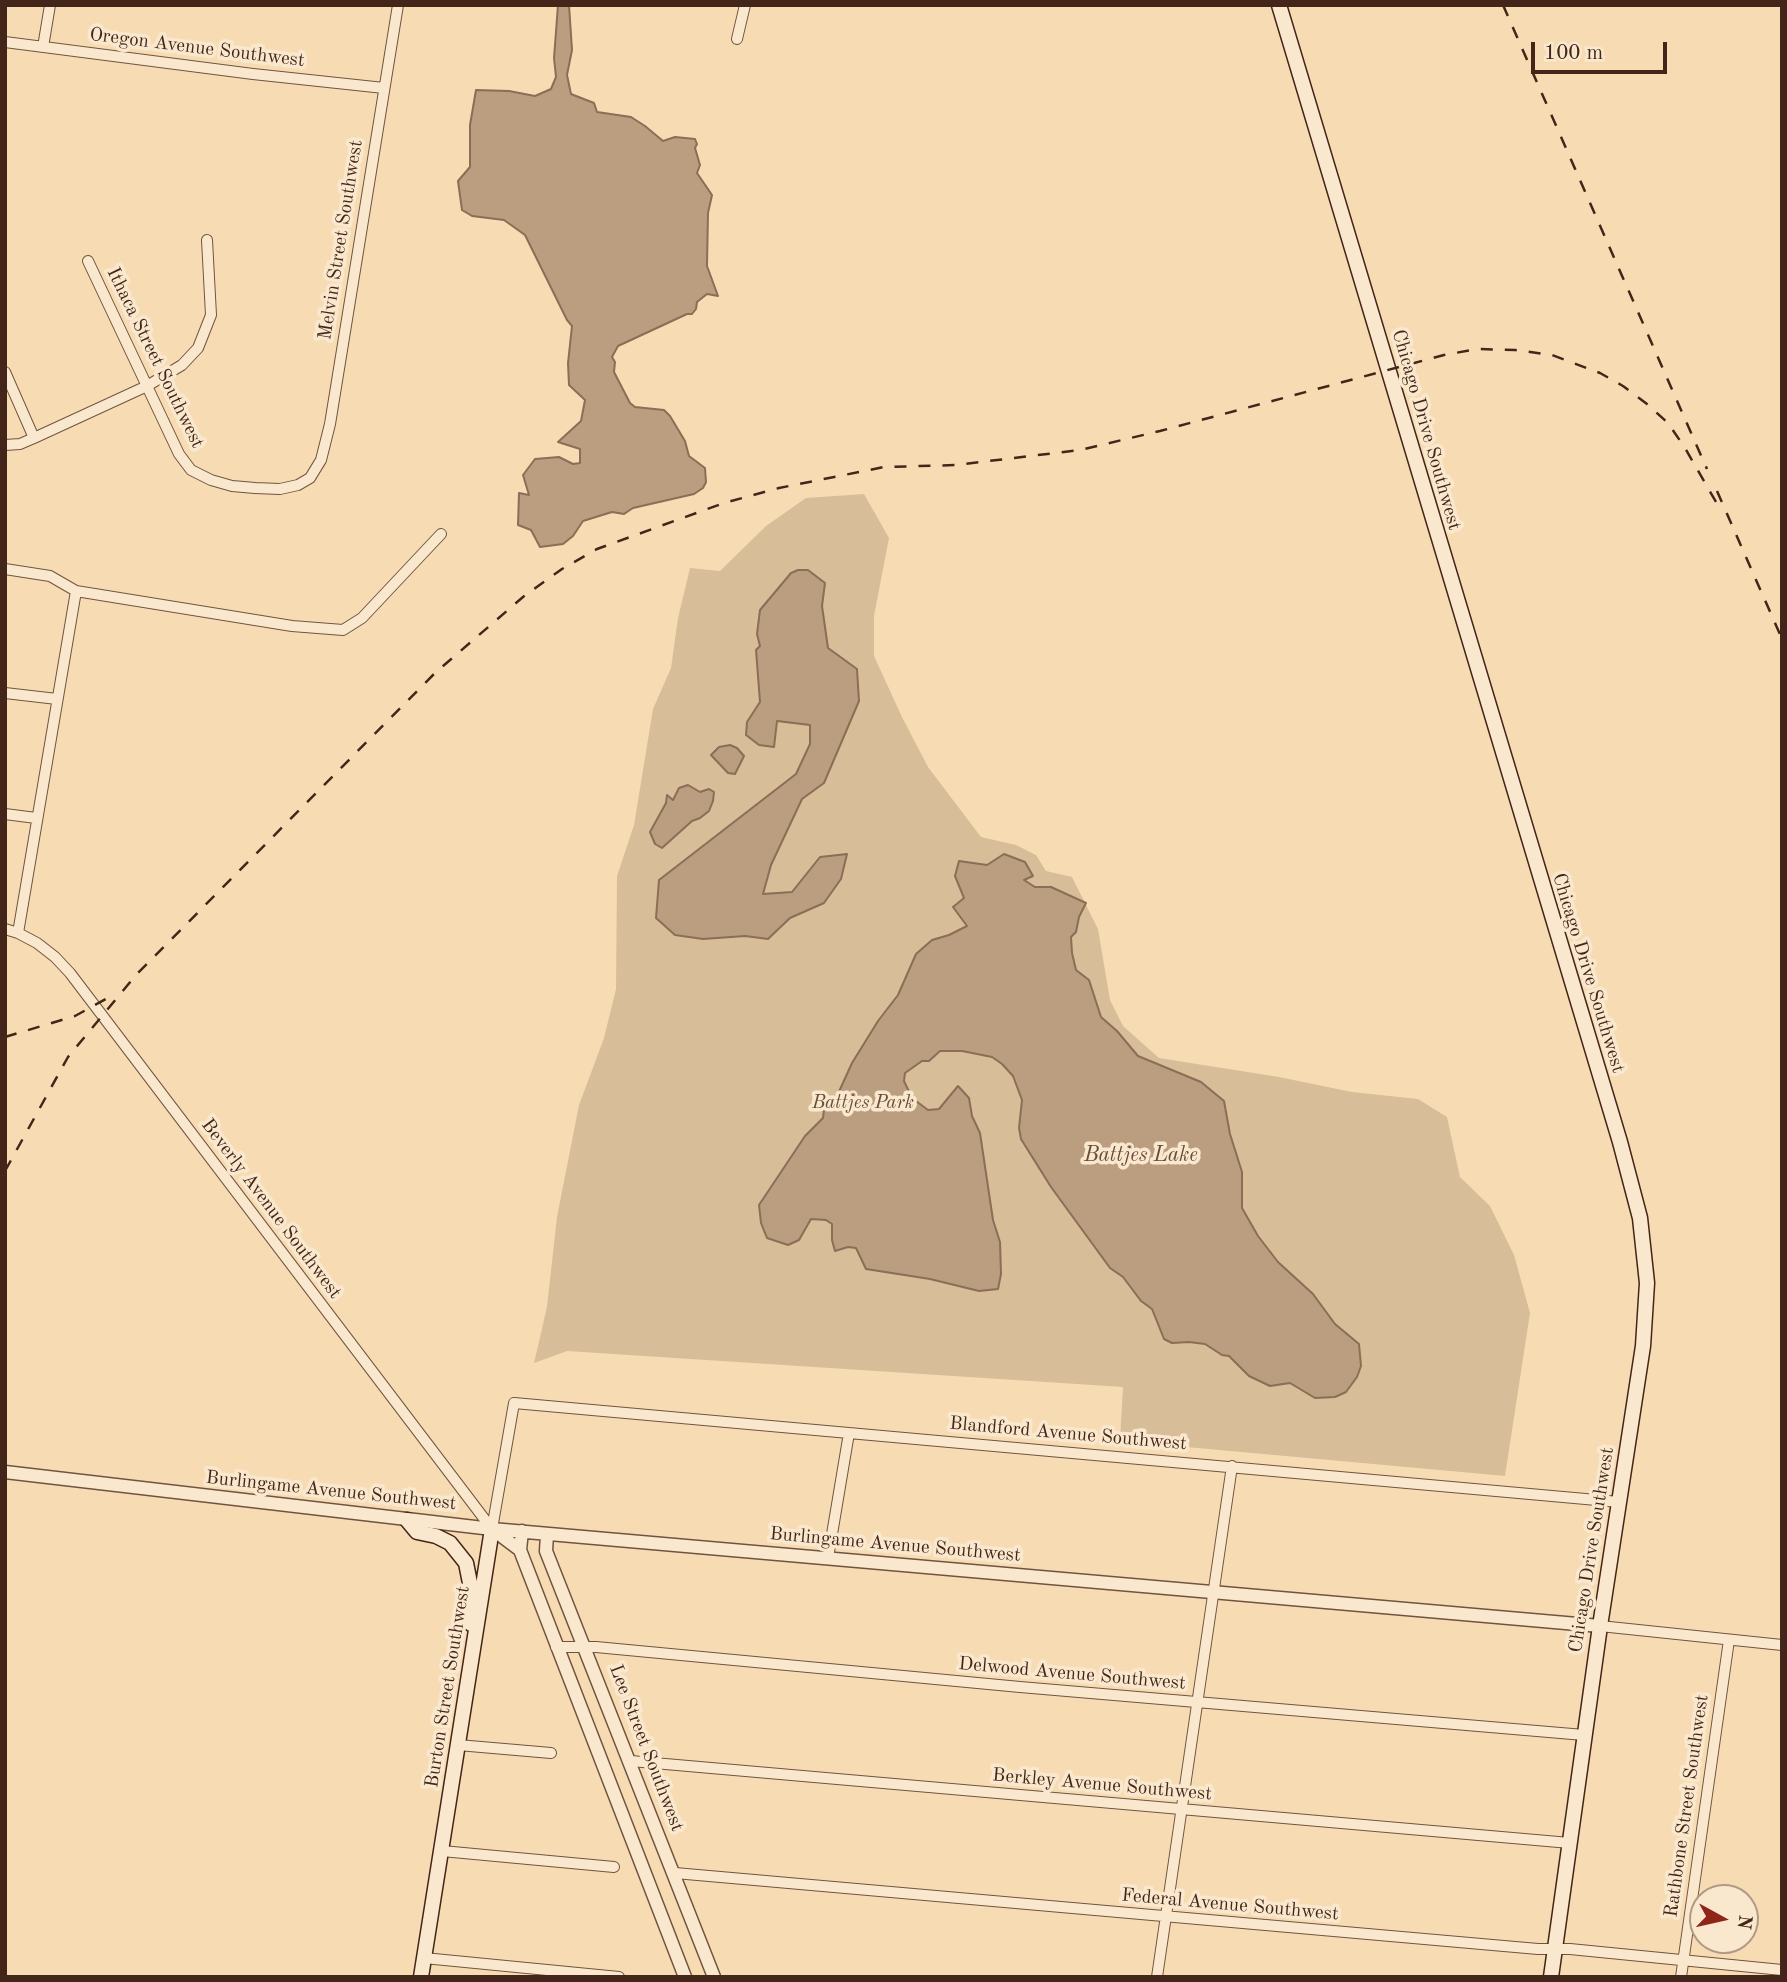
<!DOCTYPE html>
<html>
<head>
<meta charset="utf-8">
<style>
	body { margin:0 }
	#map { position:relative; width:1787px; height:1982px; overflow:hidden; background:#f7dcb3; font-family:"Old Standard TT",serif }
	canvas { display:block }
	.frame { position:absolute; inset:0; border:7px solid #432619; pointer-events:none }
	.north { position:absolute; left:1689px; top:1884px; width:70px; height:70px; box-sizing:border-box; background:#fae8ce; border:2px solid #b19a86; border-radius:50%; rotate:98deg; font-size:19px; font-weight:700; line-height:28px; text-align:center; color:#432619 }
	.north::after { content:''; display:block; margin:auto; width:24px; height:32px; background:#8f2418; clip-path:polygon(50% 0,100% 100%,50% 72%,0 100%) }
	.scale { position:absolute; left:1531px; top:42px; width:136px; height:32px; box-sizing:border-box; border:4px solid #432619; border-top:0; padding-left:9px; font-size:21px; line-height:24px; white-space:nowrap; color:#432619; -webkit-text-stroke:5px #fae8ce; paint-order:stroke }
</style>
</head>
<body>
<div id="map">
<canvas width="1787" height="1982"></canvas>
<div class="frame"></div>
<div class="north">N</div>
<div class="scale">100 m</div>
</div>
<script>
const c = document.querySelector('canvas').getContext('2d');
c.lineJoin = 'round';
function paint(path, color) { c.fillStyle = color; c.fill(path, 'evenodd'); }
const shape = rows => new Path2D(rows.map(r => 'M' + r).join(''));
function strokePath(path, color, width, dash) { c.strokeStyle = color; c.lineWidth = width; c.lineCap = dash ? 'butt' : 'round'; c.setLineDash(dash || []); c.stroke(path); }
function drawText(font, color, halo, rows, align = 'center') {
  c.font = font + ' "Old Standard TT",serif'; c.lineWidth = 7; c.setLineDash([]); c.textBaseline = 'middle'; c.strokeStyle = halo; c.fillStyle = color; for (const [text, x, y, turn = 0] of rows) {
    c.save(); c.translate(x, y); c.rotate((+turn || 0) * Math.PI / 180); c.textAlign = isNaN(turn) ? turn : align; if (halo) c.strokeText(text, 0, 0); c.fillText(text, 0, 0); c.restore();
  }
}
const green = shape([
	[864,494,889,538,874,616,874,656,902,717,928,767,981,837,1016,845,1036,855,1046,871,1072,877,1098,929,1110,1000,1123,1026,1159,1058,1279,1077,1352,1092,1418,1099,1447,1117,1460,1177,1490,1206,1514,1255,1530,1313,1505,1476,1120,1441,1123,1387,567,1351,534,1363,547,1307,557,1217,579,1105,604,1038,616,989,617,876,634,825,653,709,671,668,678,618,690,568,720,571,766,526,806,498]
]);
const water = shape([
	[558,5,569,5,572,50,567,75,571,94,594,103,597,112,631,117,645,126,663,141,675,137,695,139,697,144,695,148,700,165,697,173,712,195,708,213,707,266,718,296,707,294,697,302,696,309,692,314,687,314,618,346,612,357,615,362,614,372,630,403,635,407,664,410,670,416,685,441,689,456,705,468,706,482,703,488,694,494,633,508,624,514,612,512,583,521,573,536,563,544,540,547,531,530,518,525,519,493,529,495,523,475,535,459,559,457,573,464,580,463,580,449,558,442,581,421,585,400,569,385,568,363,572,326,567,320,525,235,504,220,472,216,462,210,458,181,470,167,470,125,476,90,509,91,535,96,551,89,556,77,554,58,558,5],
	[798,570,808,570,825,583,822,606,828,648,857,669,859,701,824,783,802,799,771,865,763,894,792,892,820,857,847,854,841,879,824,903,790,918,768,939,745,936,703,939,675,935,656,918,659,880,796,774,810,744,810,725,777,721,774,747,759,745,746,735,747,722,760,702,756,650,760,646,757,634,760,610,791,573,798,570],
	[730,745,737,748,744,756,735,774,728,773,711,755,719,747,730,745],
	[688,785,700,792,709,789,714,792,713,801,709,811,700,818,692,821,662,848,655,844,650,832,666,803,667,795,673,800,679,788,688,785],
	[1004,854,1025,862,1033,876,1024,880,1035,887,1051,887,1086,903,1079,917,1076,932,1071,937,1072,953,1076,970,1089,980,1101,1017,1117,1031,1138,1056,1201,1082,1224,1101,1230,1134,1242,1172,1242,1208,1258,1236,1278,1262,1313,1294,1335,1324,1359,1344,1361,1366,1357,1377,1346,1392,1335,1397,1315,1398,1290,1383,1270,1386,1249,1376,1229,1356,1222,1355,1205,1344,1189,1342,1172,1343,1164,1339,1152,1309,1141,1301,1123,1277,1110,1268,1051,1187,1021,1139,1019,1128,1022,1100,1013,1076,1002,1064,992,1057,962,1051,940,1051,929,1061,922,1061,905,1073,904,1081,912,1098,928,1110,939,1109,958,1086,969,1098,972,1116,980,1133,993,1220,1000,1242,1001,1274,998,1289,979,1291,930,1279,866,1269,856,1248,848,1247,835,1251,832,1240,832,1224,826,1220,811,1219,799,1240,788,1245,767,1238,761,1223,759,1205,805,1136,823,1118,825,1101,837,1096,852,1063,878,1021,898,995,916,954,932,940,949,935,967,926,953,907,964,898,955,876,959,861,987,865,1004,854]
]);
const minor = shape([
	[737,39,745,5],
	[5,42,253,74,384,88],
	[43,47,50,5],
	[88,261,179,454,191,470,211,480,232,486,255,488,280,489,298,485,310,478,321,460,330,424,398,5],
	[5,372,34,438],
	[5,445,20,444,34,438,147,386,182,365,198,348,211,315,207,240],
	[5,569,50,576,76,591,292,626,343,630,362,618,441,534],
	[5,693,57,699],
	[5,814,36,818],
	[5,929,18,933,37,943,55,957,70,973,492,1529],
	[18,933,76,591],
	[492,1529,514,1403,1619,1502],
	[828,1558,849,1433],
	[1600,1626,1782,1645],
	[556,1647,596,1647,1020,1687,1584,1735],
	[458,1745,551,1753],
	[631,1761,1570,1843],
	[442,1851,614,1867],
	[675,1873,1538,1949,1570,1949,1782,1970],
	[424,1958,619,1977],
	[1157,1977,1232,1466],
	[1681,1977,1729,1640]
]);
const tertiary = shape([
	[5,1472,492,1529,1600,1626],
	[492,1529,520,1550],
	[522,1531,520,1550,685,1977],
	[547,1534,546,1551,714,1977]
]);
const secondary = shape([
	[1279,5,1620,1142,1640,1218,1647,1283,1643,1346,1600,1626,1551,1977],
	[407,1520,417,1532,436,1536,450,1543,466,1563,470,1583,471,1624],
	[421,1977,492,1529]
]);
const rail = shape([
	[1503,5,1707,469],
	[1717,491,1782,639],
	[5,1037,75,1016,115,994],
	[5,1171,68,1057,136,975,435,673,523,597,562,569,597,549,724,503,779,488,884,467,956,465,1080,450,1160,431,1444,355,1477,349,1515,350,1552,355,1600,373,1623,386,1647,404,1668,423,1685,448,1716,502]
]);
const streetNames = [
	["Oregon Avenue Southwest",197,48,7],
	["Melvin Street Southwest",341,240,-81],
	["Ithaca Street Southwest",155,358,64],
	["Chicago Drive Southwest",1426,430,74],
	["Chicago Drive Southwest",1588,973,73],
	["Beverly Avenue Southwest",271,1209,53],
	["Blandford Avenue Southwest",1068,1434,5],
	["Burlingame Avenue Southwest",331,1491,6],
	["Burlingame Avenue Southwest",895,1545,5],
	["Chicago Drive Southwest",1592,1550,-81],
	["Delwood Avenue Southwest",1072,1674,5],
	["Burton Street Southwest",448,1687,-81],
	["Lee Street Southwest",646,1748,69],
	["Berkley Avenue Southwest",1102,1785,5],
	["Rathbone Street Southwest",1687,1806,-82],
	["Federal Avenue Southwest",1230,1905,5]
];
const parkNames = [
	["Battjes Park",863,1103]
];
const waterNames = [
	["Battjes Lake",1141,1155]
];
paint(green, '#d8bd99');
paint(water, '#ba9e7f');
strokePath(water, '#8a6e56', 2);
strokePath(minor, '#705440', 12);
strokePath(tertiary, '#705440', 15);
strokePath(secondary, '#432619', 17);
strokePath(minor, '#fae8ce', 10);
strokePath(tertiary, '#fae8ce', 12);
strokePath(secondary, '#fae8ce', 14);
strokePath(rail, '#432619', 2.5, [12, 12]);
drawText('19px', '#432619', '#fae8ce', streetNames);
drawText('italic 19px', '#684c39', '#fae8ce', parkNames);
drawText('italic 21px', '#674a38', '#fae8ce', waterNames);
</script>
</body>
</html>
